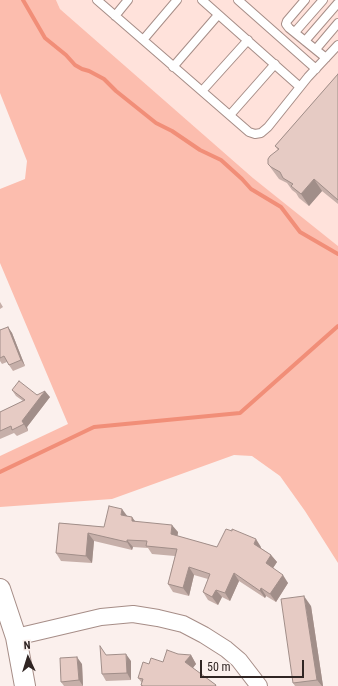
<!DOCTYPE html>
<html>
<head>
<meta charset="utf-8">
<style>
	body { margin:0 }
	#map { position:relative; width:338px; height:686px; overflow:hidden; background:#fbf0ed; font-family:"Roboto Condensed",sans-serif }
	canvas { display:block }
	.north { position:absolute; left:8px; top:638px; width:40px; height:40px; -webkit-text-stroke:3px #fbf0ed; paint-order:stroke; rotate:356deg; font-size:11px; font-weight:700; line-height:16px; text-align:center; color:#302523 }
	.north::after { content:''; display:block; margin:auto; width:14px; height:18px; background:#302523; clip-path:polygon(50% 0,100% 100%,50% 72%,0 100%) }
	.scale { position:absolute; left:200px; top:660px; width:104px; height:18px; box-sizing:border-box; border:2px solid #302523; border-top:0; padding-left:5px; font-size:12px; line-height:14px; white-space:nowrap; color:#302523; -webkit-text-stroke:3px #fbf0ed; paint-order:stroke }
</style>
</head>
<body>
<div id="map">
<canvas width="338" height="686"></canvas>
<div class="north">N</div>
<div class="scale">50 m</div>
</div>
<script>
const c = document.querySelector('canvas').getContext('2d');
c.lineJoin = 'round';
function paint(path, color) { c.fillStyle = color; c.fill(path, 'evenodd'); }
const shape = rows => new Path2D(rows.map(r => 'M' + r).join(''));
function strokePath(path, color, width, dash) { c.strokeStyle = color; c.lineWidth = width; c.lineCap = dash ? 'butt' : 'round'; c.setLineDash(dash || []); c.stroke(path); }
const built = shape([
	[56,0,338,0,338,246,253,178,60,9]
]);
const green = shape([
	[0,0,56,0,60,9,253,178,338,246,338,563,305,511,280,476,252,456,234,455,112,499,0,507,0,456,68,424,0,263,0,189,25,179,27,161,0,93]
]);
const stream = shape([
	[23,0,45,38,66,55,75,65,82,69,89,71,104,79,116,91,156,123,172,131,200,150,221,160,242,179,251,189,281,207,300,232,338,254],
	[0,472,94,427,240,413,338,326]
]);
const service = shape([
	[97,0,249,132,255,134,261,133,268,127,308,77,338,45],
	[202,0,300,87],
	[238,0,316,69],
	[305,0,287,21,286,24,289,28,326,58],
	[115,16,128,0],
	[295,32,323,0],
	[143,40,177,0],
	[305,41,337,4],
	[316,49,338,23],
	[173,67,218,15],
	[202,91,248,40],
	[230,115,275,64]
]);
const minor = shape([
	[16,637,101,617,133,614,158,618,183,624,204,635,226,649,239,660,259,686]
]);
const tertiary = shape([
	[0,589,16,637,25,686]
]);
const wall = shape([
	[338,74,338,204,322,191,309,206,299,198,296,193,292,190,287,183,279,179,268,164,278,150,275,146],
	[0,302,3,307,0,309],
	[8,327,12,333,25,366,13,371,7,362,2,364,0,361,0,330],
	[12,390,50,397,27,427,28,431,17,436,14,433,0,439,0,412,23,401,16,396],
	[127,516,135,521,178,532,177,536,217,547,261,547,261,548,271,555,277,562,273,568,288,583,276,602,266,596,265,598,239,581,230,601,222,597,218,605,208,600,203,592,208,579,194,575,189,596,173,592,168,584,175,556,152,554,148,548,133,547,132,550,94,541,92,563,61,561,56,553,59,523,104,527],
	[311,606,323,686,295,686,293,683],
	[191,655,196,664,193,668,217,686,141,686,141,685,142,683,138,678,149,664,163,662],
	[131,661,131,680,106,681,102,674],
	[82,664,83,686,64,686,61,682]
]);
const shadedWall = shape([
	[314,179,322,191,309,206,301,194],
	[8,327,12,333,25,366,21,360],
	[45,391,50,397,27,427,28,431,22,421],
	[122,509,128,517,121,515],
	[132,517,138,525,132,521],
	[172,525,178,532,177,542,171,534],
	[88,533,94,541,92,563,86,556],
	[256,539,261,547,259,552,254,544],
	[127,540,133,547,132,550,127,542],
	[271,555,277,562,271,571,266,563],
	[189,567,194,575,189,596,183,588],
	[234,573,239,581,230,601,225,593],
	[283,575,288,583,276,602,270,594],
	[261,588,266,596,265,598,260,591],
	[216,590,222,597,218,605,212,597],
	[304,596,311,606,323,686,322,686,317,680],
	[126,654,131,661,131,680,127,673],
	[191,655,196,664,191,670,185,662],
	[77,657,82,664,83,686,79,680]
]);
const building = shape([
	[338,74,338,200,314,179,301,194,291,186,293,184,283,178,280,172,271,167,268,164,268,159,270,156,279,149,275,146,338,74],
	[8,327,21,360,9,365,4,356,0,358,0,330,8,327],
	[19,381,37,395,45,391,22,421,24,424,12,430,11,426,0,431,0,412,25,400,12,390,19,381],
	[109,506,122,509,121,515,132,517,132,521,172,525,171,534,217,547,226,529,232,531,232,529,256,539,254,544,271,555,266,563,283,575,270,594,261,588,260,591,234,573,225,593,216,590,212,597,203,592,210,574,189,567,183,588,168,584,177,549,146,546,147,541,127,540,127,542,88,533,86,556,56,553,59,523,104,527,109,506],
	[304,596,317,680,293,683,281,599,304,596],
	[100,646,106,655,126,654,127,673,102,674,100,646],
	[167,650,178,654,191,655,185,662,216,685,215,686,143,686,141,685,143,679,138,678,143,662,149,664,151,658,163,662,167,650],
	[77,657,79,680,61,682,60,658,77,657]
]);
paint(built, '#ffe2db');
paint(green, '#fcbdae');
strokePath(stream, '#f18e78', 4);
strokePath(service, '#a68d87', 10);
strokePath(minor, '#a68d87', 18);
strokePath(tertiary, '#a68d87', 22);
strokePath(service, '#fff', 8);
strokePath(minor, '#fff', 16);
strokePath(tertiary, '#fff', 20);
paint(wall, '#c6afa9');
paint(shadedWall, '#a18e89');
paint(building, '#e6cbc4');
strokePath(building, '#a18e89', 1);
</script>
</body>
</html>
